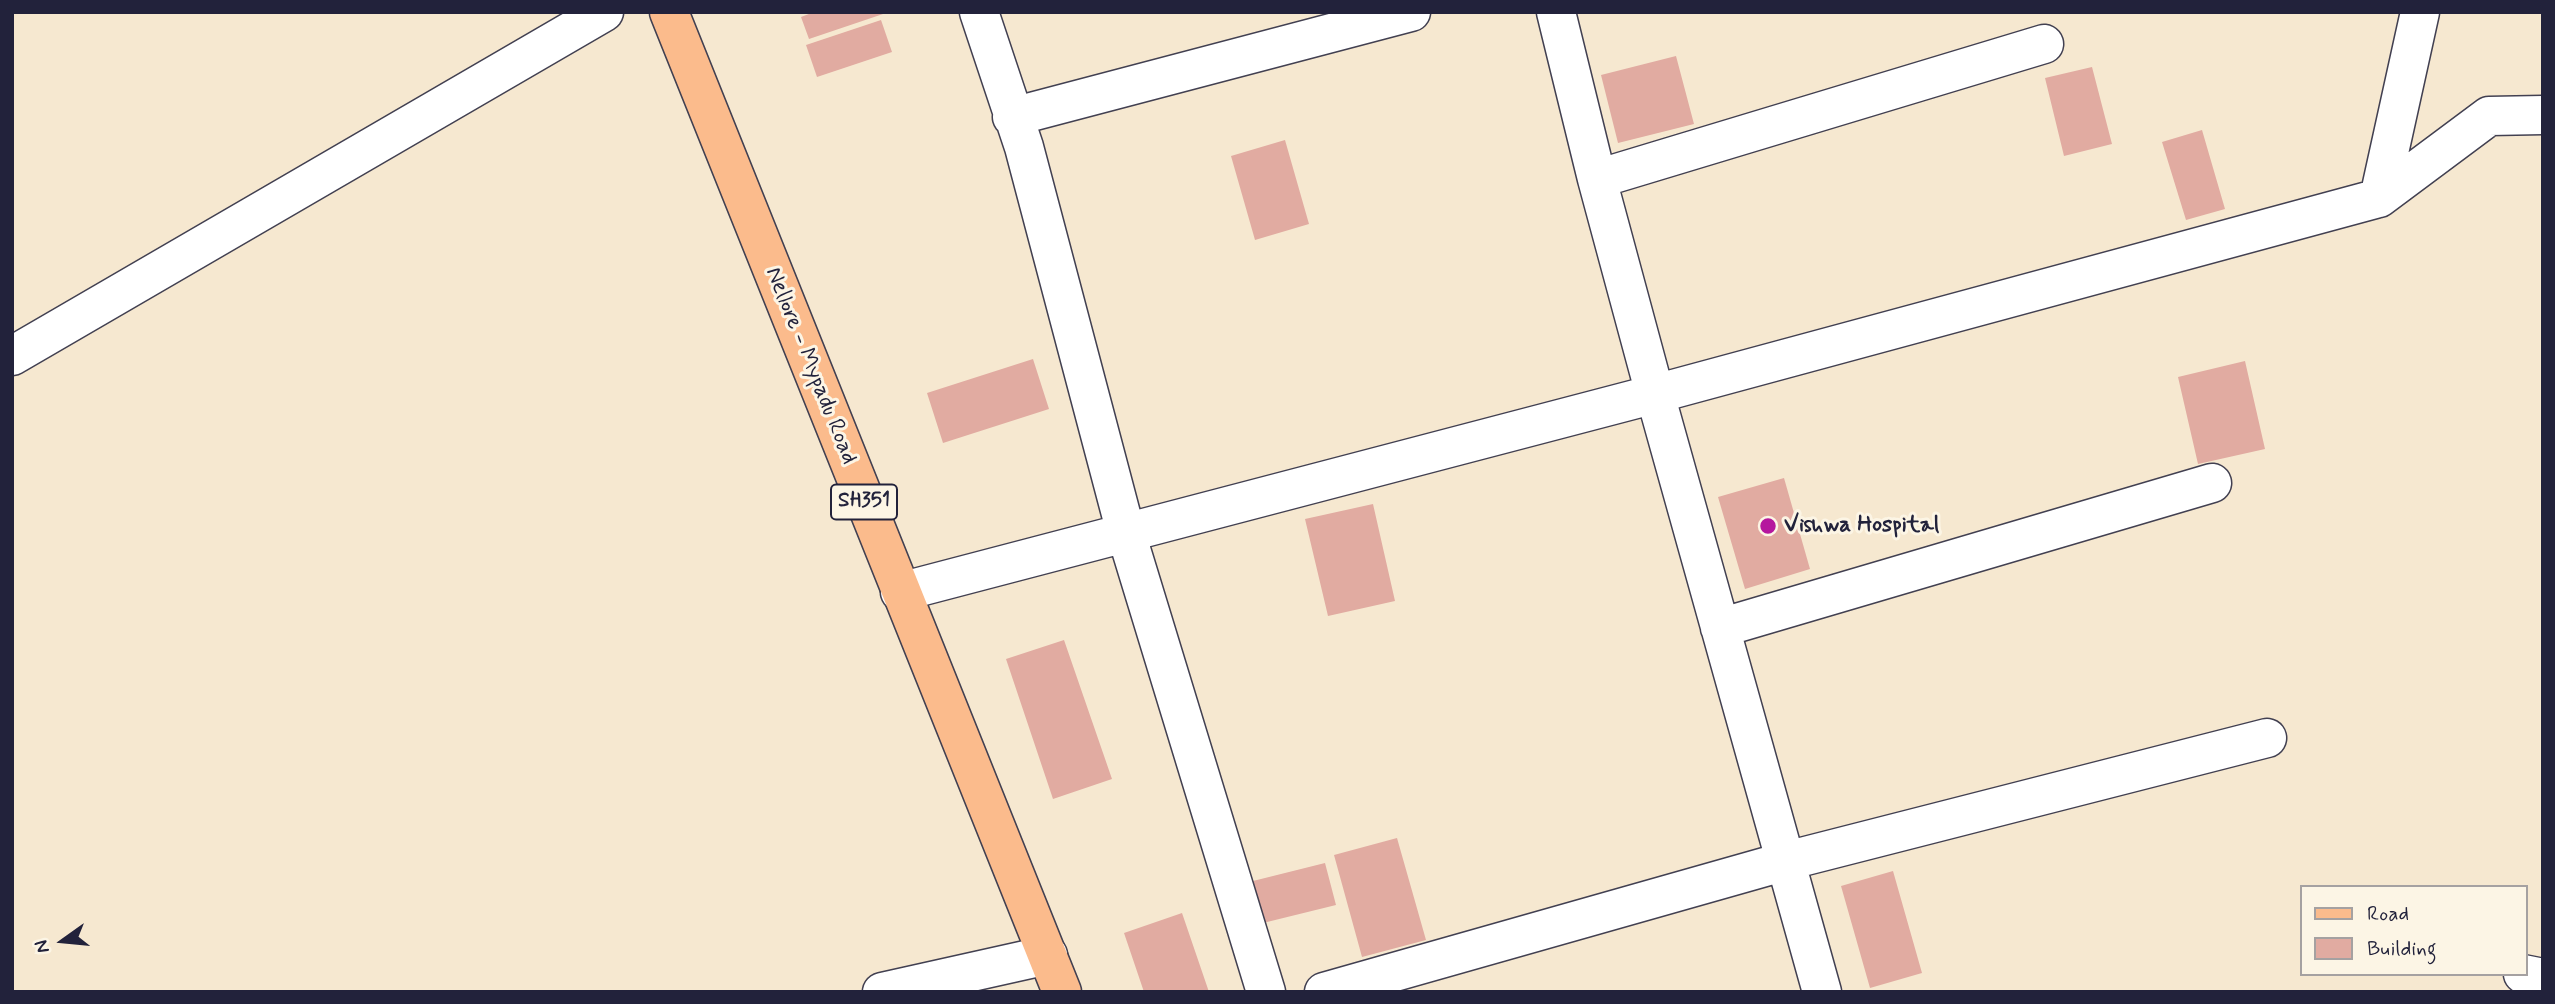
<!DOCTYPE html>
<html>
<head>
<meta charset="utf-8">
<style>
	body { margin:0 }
	#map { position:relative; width:2555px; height:1004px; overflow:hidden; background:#f6e8d0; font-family:Mynerve,sans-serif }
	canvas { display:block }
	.frame { position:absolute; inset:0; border:14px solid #22223b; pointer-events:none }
	.legend { position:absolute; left:2300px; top:885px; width:228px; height:91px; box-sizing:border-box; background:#fcf5e5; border:2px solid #a5a1a1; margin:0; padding:9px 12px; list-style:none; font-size:21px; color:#22223b }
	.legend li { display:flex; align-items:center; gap:14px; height:35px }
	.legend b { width:35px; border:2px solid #a5a1a1 }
	.north { position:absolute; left:28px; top:906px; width:70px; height:70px; -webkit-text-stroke:5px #fcf5e5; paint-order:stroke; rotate:255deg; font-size:19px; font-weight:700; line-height:28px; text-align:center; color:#22223b }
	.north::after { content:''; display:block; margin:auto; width:24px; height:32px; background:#22223b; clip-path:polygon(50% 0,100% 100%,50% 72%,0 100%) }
</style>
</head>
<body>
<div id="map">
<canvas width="2555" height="1004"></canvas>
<div class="frame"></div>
<ul class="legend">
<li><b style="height:9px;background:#fbbb8c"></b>Road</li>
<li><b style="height:19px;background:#e1aba1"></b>Building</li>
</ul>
<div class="north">N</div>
</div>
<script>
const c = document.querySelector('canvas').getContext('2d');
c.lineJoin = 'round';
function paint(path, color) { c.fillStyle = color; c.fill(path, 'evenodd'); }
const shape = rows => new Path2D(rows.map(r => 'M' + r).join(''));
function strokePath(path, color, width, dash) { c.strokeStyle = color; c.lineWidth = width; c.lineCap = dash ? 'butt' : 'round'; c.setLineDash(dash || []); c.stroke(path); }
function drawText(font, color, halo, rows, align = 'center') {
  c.font = font + ' Mynerve,sans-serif'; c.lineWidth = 6; c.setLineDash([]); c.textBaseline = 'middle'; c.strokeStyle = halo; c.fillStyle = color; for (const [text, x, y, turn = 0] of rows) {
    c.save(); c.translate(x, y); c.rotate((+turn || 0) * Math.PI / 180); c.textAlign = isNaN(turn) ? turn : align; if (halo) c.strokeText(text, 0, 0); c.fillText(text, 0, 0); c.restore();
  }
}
const building = shape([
	[814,12,886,12,886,13,809,39,801,17],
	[881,20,892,52,817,77,806,45],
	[1676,56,1694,124,1618,143,1601,75],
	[2092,67,2112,144,2064,156,2045,78],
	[2202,130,2225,209,2186,220,2162,142],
	[1285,140,1309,224,1255,240,1231,156],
	[1033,359,1049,409,943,443,927,393],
	[2245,361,2265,449,2198,464,2178,377],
	[1784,478,1810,569,1745,589,1718,497],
	[1373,504,1395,601,1328,616,1305,519],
	[1064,640,1112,779,1053,799,1006,659],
	[1397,838,1426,940,1362,957,1334,855],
	[1325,863,1336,905,1263,923,1253,881],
	[1893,871,1922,973,1870,988,1841,886],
	[1182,913,1209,992,1144,992,1124,933]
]);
const street = shape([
	[979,12,1024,147,1126,533,1266,992],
	[1556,12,1597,179,1655,394,1822,992],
	[1012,117,1411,12],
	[1597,179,2044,44],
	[2379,198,2420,12],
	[12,356,604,12],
	[900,592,1655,394,2379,198,2489,116,2543,115],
	[1720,628,2212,483],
	[2523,974,2543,978],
	[882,992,1048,955],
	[1324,992,1786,861,2267,738]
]);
const primary = shape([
	[669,12,1062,992]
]);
const markers = [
	[1768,526,9,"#b5179e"]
];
const shields = [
	[864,502,66]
];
const shieldNames = [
	["SH351",864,502]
];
const streetNames = [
	["Nellore - Mypadu Road",810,366,68]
];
const poiNames = [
	["Vishwa Hospital",1784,526]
];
paint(building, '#e1aba1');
strokePath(street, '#424051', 41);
strokePath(primary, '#424051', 41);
strokePath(street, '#fff', 38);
strokePath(primary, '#fbbb8c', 38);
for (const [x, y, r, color] of markers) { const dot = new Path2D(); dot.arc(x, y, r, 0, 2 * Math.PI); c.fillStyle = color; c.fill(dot); strokePath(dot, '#fcf5e5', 2.5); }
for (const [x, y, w] of shields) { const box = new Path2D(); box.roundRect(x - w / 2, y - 17.5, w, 35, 5); c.fillStyle = '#fcf5e5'; c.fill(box); strokePath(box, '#22223b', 2); }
drawText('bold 21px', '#22223b', null, shieldNames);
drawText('23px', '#22223b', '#fcf5e5', streetNames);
drawText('bold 23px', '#22223b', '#fcf5e5', poiNames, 'left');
</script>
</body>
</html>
